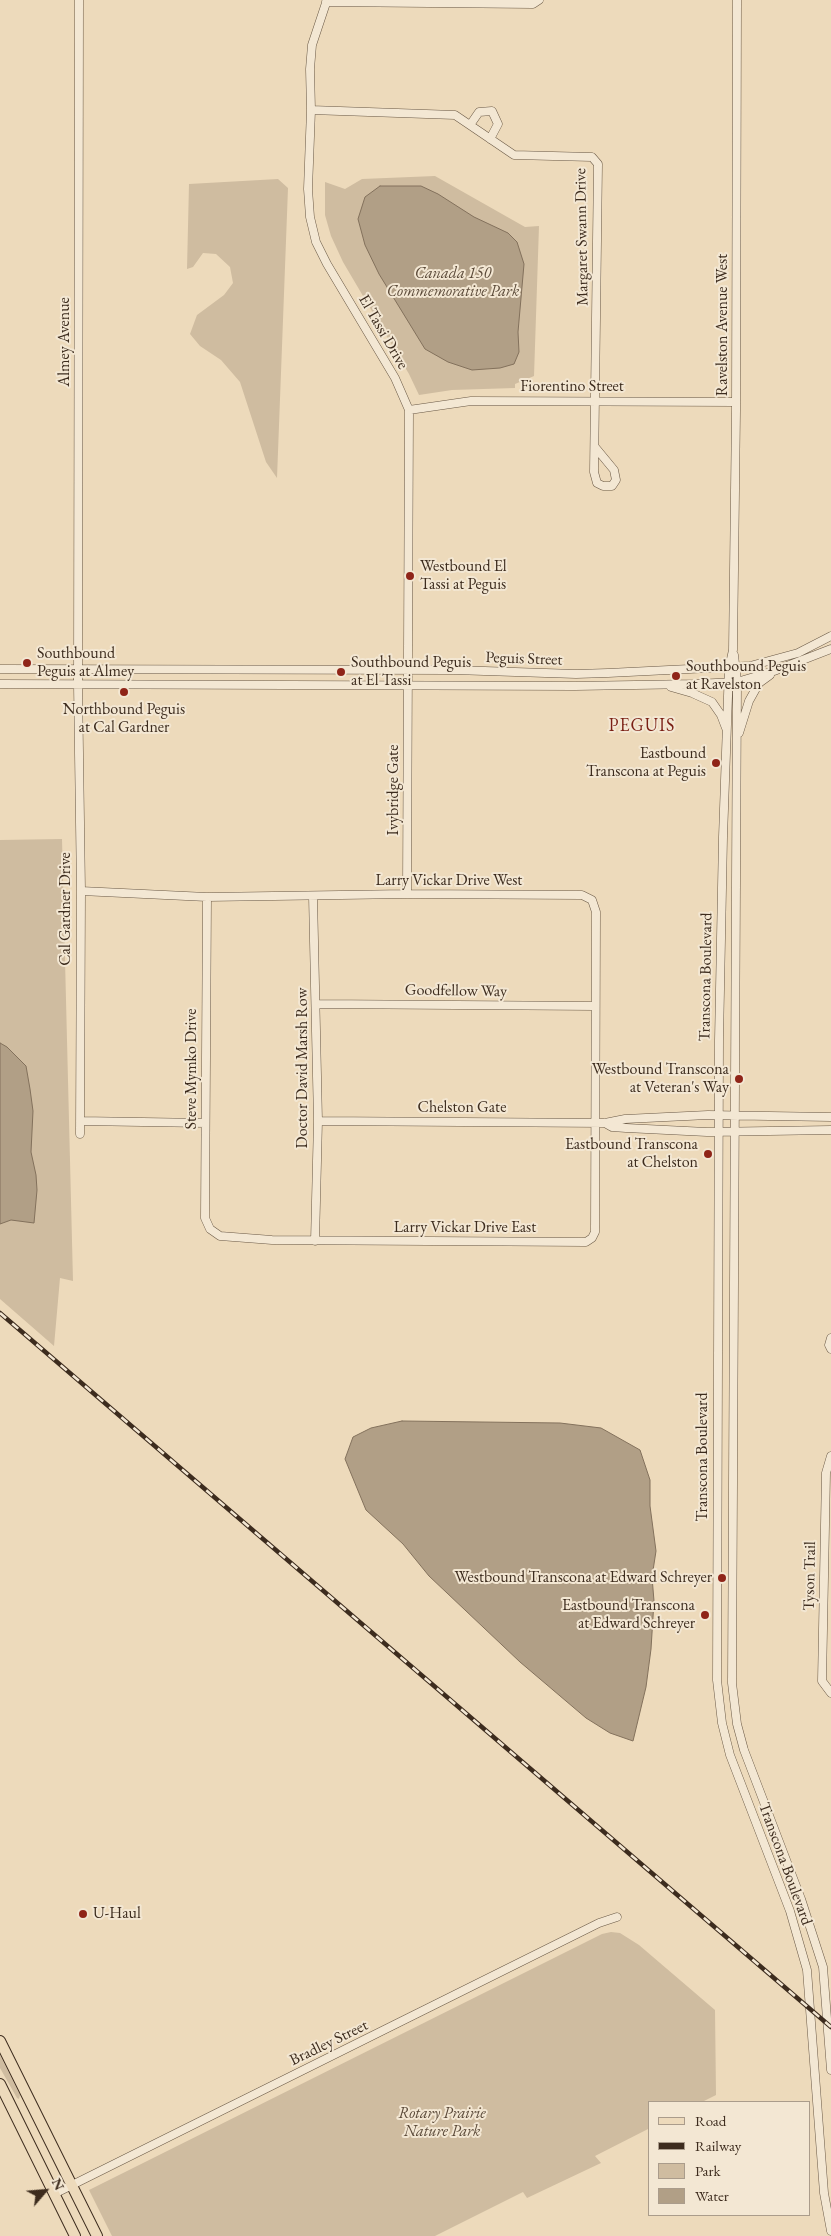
<!DOCTYPE html>
<html>
<head>
<meta charset="utf-8">
<style>
	body { margin:0 }
	#map { position:relative; width:831px; height:2236px; overflow:hidden; background:#eddabb; font-family:"EB Garamond",serif }
	canvas { display:block }
	.legend { position:absolute; left:648px; top:2101px; width:162px; height:115px; box-sizing:border-box; background:#f3e7d3; border:1px solid #aa9c8b; margin:0; padding:6px 9px; list-style:none; font-size:15px; color:#3d2c1e }
	.legend li { display:flex; align-items:center; gap:10px; height:25px }
	.legend b { width:25px; border:1px solid #aa9c8b }
	.north { position:absolute; left:20px; top:2166px; width:50px; height:50px; -webkit-text-stroke:4px #f3e7d3; paint-order:stroke; rotate:63deg; font-size:14px; font-weight:700; line-height:20px; text-align:center; color:#3d2c1e }
	.north::after { content:''; display:block; margin:auto; width:18px; height:22px; background:#3d2c1e; clip-path:polygon(50% 0,100% 100%,50% 72%,0 100%) }
</style>
</head>
<body>
<div id="map">
<canvas width="831" height="2236"></canvas>
<ul class="legend">
<li><b style="height:6px;background:#eddabb"></b>Road</li>
<li><b style="height:6px;background:#3d2c1e"></b>Railway</li>
<li><b style="height:14px;background:#cfbca0"></b>Park</li>
<li><b style="height:14px;background:#b19f86"></b>Water</li>
</ul>
<div class="north">N</div>
</div>
<script>
const c = document.querySelector('canvas').getContext('2d');
c.lineJoin = 'round';
function paint(path, color) { c.fillStyle = color; c.fill(path, 'evenodd'); }
const shape = rows => new Path2D(rows.map(r => 'M' + r).join(''));
function strokePath(path, color, width, dash) { c.strokeStyle = color; c.lineWidth = width; c.lineCap = dash ? 'butt' : 'round'; c.setLineDash(dash || []); c.stroke(path); }
function drawText(font, color, halo, rows, align = 'center') {
  c.font = font + ' "EB Garamond",serif'; c.lineWidth = 4; c.setLineDash([]); c.textBaseline = 'middle'; c.strokeStyle = halo; c.fillStyle = color; for (const [text, x, y, turn = 0] of rows) {
    c.save(); c.translate(x, y); c.rotate((+turn || 0) * Math.PI / 180); c.textAlign = isNaN(turn) ? turn : align; if (halo) c.strokeText(text, 0, 0); c.fillText(text, 0, 0); c.restore();
  }
}
const green = shape([
	[435,176,525,227,539,226,534,376,515,384,515,388,452,390,419,395,409,374,343,262,331,236,325,215,325,182,345,189,362,179],
	[278,179,288,188,277,478,266,462,240,382,221,360,200,346,190,334,197,315,224,295,233,283,230,267,216,254,203,253,193,267,187,269,189,184],
	[62,839,73,1281,60,1278,54,1346,0,1299,0,840],
	[611,1932,620,1933,639,1945,715,2010,716,2095,702,2102,650,2102,650,2128,595,2156,601,2163,527,2198,523,2192,435,2236,112,2236,89,2190,602,1934],
	[0,2055,20,2095,19,2099,17,2098,0,2068]
]);
const water = shape([
	[380,186,421,186,438,194,474,217,508,233,517,242,524,264,518,332,519,352,514,364,500,368,472,370,448,362,425,349,379,274,365,245,358,219,365,197,380,186],
	[0,1043,7,1047,26,1066,30,1089,33,1111,31,1152,36,1175,37,1190,34,1223,11,1220,0,1224,0,1043],
	[402,1421,560,1423,601,1428,640,1450,650,1480,650,1506,656,1551,652,1577,654,1601,651,1649,646,1687,633,1741,610,1733,586,1718,520,1662,429,1576,403,1544,366,1510,345,1459,353,1437,371,1428,402,1421]
]);
const minor = shape([
	[79,0,78,684,81,891,80,1134],
	[327,0,312,45,310,69,311,110,308,189,310,217,316,242,327,264,395,378,409,410,407,894],
	[737,0,736,411,733,650,729,668,723,837,719,1040,717,1680,722,1723,730,1755,790,1911,807,1970,824,2193,831,2231],
	[326,2,533,4,539,0],
	[311,110,455,115,514,155,592,157,598,164,594,472,597,483,603,486,612,486,616,480,614,470,595,447],
	[470,125,479,112,492,111,498,124,490,139],
	[409,410,471,401,736,402],
	[734,655,737,682,732,1683,737,1724,744,1750,801,1899,823,1967,831,2070],
	[0,669,454,670,576,674,608,673,750,666,798,653,831,636],
	[0,684,575,686,695,684,737,682,774,671,831,649],
	[671,687,692,693,712,702,721,715,726,728],
	[739,733,749,701,759,683,770,675],
	[81,891,207,897,407,894,582,895,592,900,596,912,595,1232,592,1238,586,1242,272,1240,220,1236,210,1229,205,1218,207,897],
	[313,896,318,1121,315,1241],
	[317,1004,595,1006],
	[80,1121,205,1123],
	[318,1121,605,1123,625,1119,708,1115,831,1117],
	[605,1123,612,1127,626,1128,707,1132,831,1130],
	[831,1338,829,1345,831,1349],
	[831,1456,826,1473,822,1681,831,1693],
	[54,2194,599,1923,617,1917]
]);
const major = shape([
	[0,2041,97,2236],
	[0,2084,75,2236]
]);
const rail = shape([
	[0,1313,831,2027]
]);
const markers = [
	[410,576,5,"#8f2418"],
	[27,663,5,"#8f2418"],
	[341,672,5,"#8f2418"],
	[676,676,5,"#8f2418"],
	[124,692,5,"#8f2418"],
	[716,763,5,"#8f2418"],
	[739,1079,5,"#8f2418"],
	[708,1154,5,"#8f2418"],
	[722,1578,5,"#8f2418"],
	[705,1615,5,"#8f2418"],
	[83,1914,5,"#8f2418"]
];
const streetNames = [
	["Margaret Swann Drive",582,237,-91],
	["Ravelston Avenue West",723,325,-90],
	["El Tassi Drive",383,332,60],
	["Almey Avenue",65,342,-90],
	["Fiorentino Street",572,387],
	["Peguis Street",524,659,2],
	["Ivybridge Gate",394,790,-90],
	["Larry Vickar Drive West",449,881],
	["Cal Gardner Drive",66,909,-90],
	["Transcona Boulevard",706,977,-89],
	["Goodfellow Way",456,991,1],
	["Doctor David Marsh Row",303,1068,-90],
	["Steve Mymko Drive",192,1069,-90],
	["Chelston Gate",462,1108],
	["Larry Vickar Drive East",465,1228],
	["Transcona Boulevard",703,1457,-90],
	["Tyson Trail",810,1576,-89],
	["Transcona Boulevard",785,1864,70],
	["Bradley Street",329,2043,-26]
];
const parkNames = [
	["Canada 150",453,274],
	["Commemorative Park",453,292],
	["Rotary Prairie",442,2114],
	["Nature Park",442,2132]
];
const poiNames = [
	["Westbound El",420,567],
	["Tassi at Peguis",420,585],
	["Southbound",37,654],
	["Peguis at Almey",37,672],
	["Southbound Peguis",351,663],
	["at El Tassi",351,681],
	["Southbound Peguis",686,667],
	["at Ravelston",686,685],
	["Northbound Peguis",124,710,"center"],
	["at Cal Gardner",124,728,"center"],
	["Eastbound",706,754,"right"],
	["Transcona at Peguis",706,772,"right"],
	["Westbound Transcona",729,1070,"right"],
	["at Veteran's Way",729,1088,"right"],
	["Eastbound Transcona",698,1145,"right"],
	["at Chelston",698,1163,"right"],
	["Westbound Transcona at Edward Schreyer",712,1578,"right"],
	["Eastbound Transcona",695,1606,"right"],
	["at Edward Schreyer",695,1624,"right"],
	["U-Haul",93,1914]
];
const neighbourhoodNames = [
	["PEGUIS",642,726]
];
paint(green, '#cfbca0');
paint(water, '#b19f86');
strokePath(water, '#83715c', 1);
strokePath(minor, '#695845', 9);
strokePath(major, '#3d2c1e', 12);
strokePath(minor, '#f3e7d3', 8);
strokePath(major, '#eddabb', 10);
strokePath(rail, '#3d2c1e', 4.5);
strokePath(rail, '#f3e7d3', 2.5, [8]);
for (const [x, y, r, color] of markers) { const dot = new Path2D(); dot.arc(x, y, r, 0, 2 * Math.PI); c.fillStyle = color; c.fill(dot); strokePath(dot, '#f3e7d3', 2); }
drawText('16px', '#3d2c1e', '#f3e7d3', streetNames);
drawText('italic 16px', '#5a4938', '#f3e7d3', parkNames);
drawText('16px', '#3d2c1e', '#f3e7d3', poiNames, 'left');
c.letterSpacing = '1px';
drawText('18px', '#7a1f14', '#f3e7d3', neighbourhoodNames);
c.letterSpacing = '0px';
</script>
</body>
</html>
